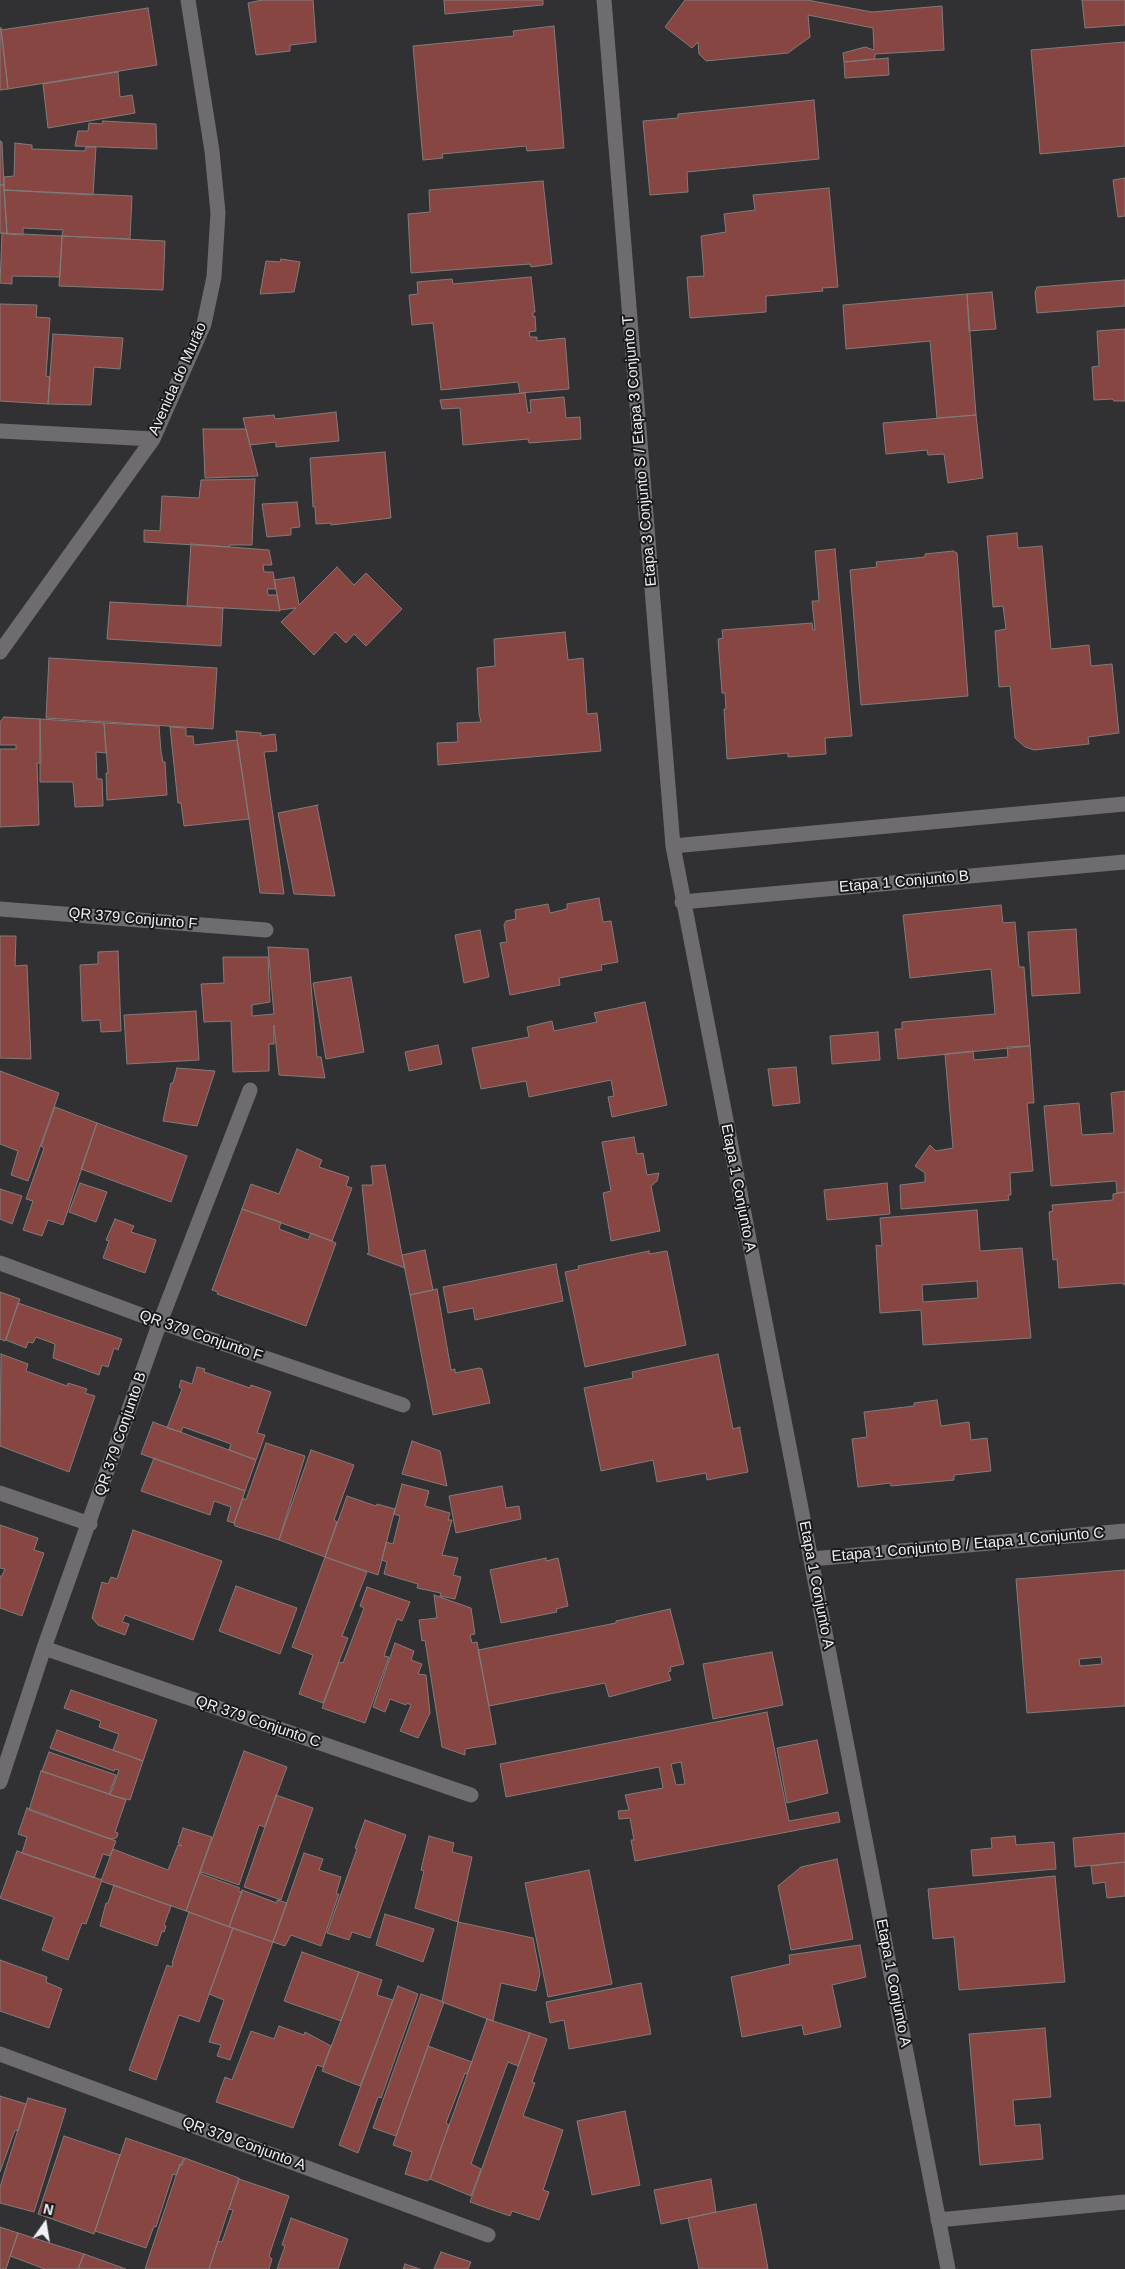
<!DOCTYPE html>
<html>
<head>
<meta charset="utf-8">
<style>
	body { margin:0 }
	#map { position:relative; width:1125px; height:2269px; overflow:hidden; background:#313033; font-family:Arial,sans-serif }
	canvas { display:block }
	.north { position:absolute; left:20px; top:2199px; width:50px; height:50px; -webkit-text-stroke:4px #19181a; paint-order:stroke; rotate:13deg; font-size:14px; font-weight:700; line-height:20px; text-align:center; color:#f1f0f2 }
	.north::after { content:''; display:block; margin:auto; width:18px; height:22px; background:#f1f0f2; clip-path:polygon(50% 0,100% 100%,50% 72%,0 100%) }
</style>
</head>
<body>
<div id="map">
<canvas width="1125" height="2269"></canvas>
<div class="north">N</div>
</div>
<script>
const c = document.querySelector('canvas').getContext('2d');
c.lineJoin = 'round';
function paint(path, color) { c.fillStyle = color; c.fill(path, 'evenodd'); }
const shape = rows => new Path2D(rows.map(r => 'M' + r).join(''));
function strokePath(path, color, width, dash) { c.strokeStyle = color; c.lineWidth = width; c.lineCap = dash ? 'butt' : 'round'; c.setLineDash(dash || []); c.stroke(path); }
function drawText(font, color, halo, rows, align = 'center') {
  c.font = font + ' Arial,sans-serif'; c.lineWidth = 4; c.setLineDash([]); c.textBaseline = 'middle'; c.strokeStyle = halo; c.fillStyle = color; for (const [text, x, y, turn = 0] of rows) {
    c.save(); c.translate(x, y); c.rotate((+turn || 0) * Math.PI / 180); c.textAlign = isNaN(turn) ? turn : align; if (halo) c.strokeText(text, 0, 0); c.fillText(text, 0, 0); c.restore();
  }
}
const building = shape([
	[262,0,313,0,316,42,290,45,290,51,256,55,248,3,262,0],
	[444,0,543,0,543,5,445,14,444,0],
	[685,0,807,0,872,12,942,6,944,50,875,54,875,59,844,62,843,53,865,47,874,50,873,28,808,15,810,37,788,53,706,61,699,54,698,42,692,48,665,27,685,0],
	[1082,0,1125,0,1125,25,1085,28,1082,0],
	[148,8,157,65,8,89,1,30,148,8],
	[554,26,564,148,527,151,526,146,442,154,443,158,423,160,413,46,514,36,513,31,554,26],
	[1,28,8,89,0,90,0,28,1,28],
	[1125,42,1125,146,1040,154,1031,50,1125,42],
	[888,58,889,75,845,78,844,62,888,58],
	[118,72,120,97,132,95,135,113,48,128,43,84,118,72],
	[814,100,819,159,687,172,688,192,650,195,643,121,678,118,678,114,814,100],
	[103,121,156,124,157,149,75,146,78,131,88,131,89,123,102,124,103,121],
	[0,141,2,142,4,185,0,185,0,141],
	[15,143,32,145,32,149,85,151,86,147,96,147,93,195,4,190,4,177,14,176,15,143],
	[1125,178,1125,216,1118,217,1113,180,1125,178],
	[543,181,552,264,531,267,530,264,411,273,408,214,430,212,429,190,543,181],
	[0,185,4,185,7,234,0,233,0,185],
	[829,188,838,287,822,288,823,291,766,296,766,312,690,318,687,277,704,276,701,236,726,232,724,214,755,210,753,195,829,188],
	[4,190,132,196,130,239,62,236,63,230,23,228,23,235,7,234,4,190],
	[2,233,62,236,60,277,12,276,12,284,0,283,2,233],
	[62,236,165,241,163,290,59,286,62,236],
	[281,259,300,262,294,292,260,294,266,261,280,262,281,259],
	[531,277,535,312,533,312,533,317,535,316,536,331,529,332,530,337,537,337,537,341,565,338,569,389,520,393,518,382,441,390,433,323,412,325,409,295,418,294,417,282,452,279,453,284,531,277],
	[1125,280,1125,306,1037,313,1035,293,1037,287,1125,280],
	[992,292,996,329,969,331,967,294,992,292],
	[967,294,976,415,937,418,930,341,846,349,843,305,967,294],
	[0,304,37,305,36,317,50,318,46,376,50,377,48,404,0,401,0,304],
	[1125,329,1125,401,1114,401,1112,399,1094,400,1092,367,1099,366,1097,331,1125,329],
	[53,334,123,338,120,369,94,367,91,405,48,404,53,334],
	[525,393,528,413,531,412,530,400,564,397,566,418,580,417,581,439,529,443,528,439,463,445,460,408,442,409,440,400,525,393],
	[336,412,339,441,276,447,276,442,250,445,243,418,274,415,275,419,336,412],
	[976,415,983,478,948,483,944,454,928,455,927,450,886,454,883,423,976,415],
	[203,429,246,429,258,476,205,478,203,429],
	[385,452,391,518,331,525,331,523,316,524,315,507,313,507,310,458,385,452],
	[255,479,252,545,230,545,229,547,144,542,144,530,160,531,162,496,199,498,201,480,255,479],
	[297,502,300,527,291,528,291,535,267,537,262,504,297,502],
	[1017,533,1018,548,1042,546,1051,649,1089,645,1091,666,1112,664,1119,733,1088,737,1089,744,1034,750,1025,747,1015,738,1010,686,999,687,995,631,1006,629,1003,606,993,607,987,536,1017,533],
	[191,544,269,550,272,565,263,565,264,572,273,572,276,589,267,589,268,595,277,595,280,611,187,606,191,544],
	[835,549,852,736,825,738,826,754,788,757,788,753,727,759,724,709,726,709,725,693,722,693,718,639,723,638,722,630,812,623,813,630,815,630,812,601,819,601,815,551,835,549],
	[953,551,957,553,968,696,861,705,850,570,877,567,876,562,925,557,925,554,953,551],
	[337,567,354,585,366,573,402,609,366,646,354,634,346,643,335,632,314,655,281,622,296,608,280,610,274,580,294,577,299,605,337,567],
	[110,602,223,608,221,646,107,639,110,602],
	[565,632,568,660,583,658,587,714,597,713,601,751,438,765,437,743,458,742,457,723,481,722,479,714,477,668,495,666,494,639,565,632],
	[49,658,217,668,213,729,46,718,49,658],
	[4,717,40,719,41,763,37,763,39,825,0,827,0,749,16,749,16,745,0,745,0,722,4,717],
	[40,719,104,723,106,753,96,752,97,779,102,779,103,806,75,807,73,782,40,782,40,719],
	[104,723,159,726,161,752,163,762,165,762,167,795,107,800,106,773,108,773,104,723],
	[170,727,186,728,186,736,193,736,194,745,237,740,249,819,184,826,181,803,178,803,170,727],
	[236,731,261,733,261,736,275,734,277,751,264,752,284,894,260,893,236,731],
	[318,805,317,806,335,896,294,894,278,813,318,805],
	[599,898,603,922,611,921,618,962,601,965,602,970,559,978,560,985,510,995,500,943,507,942,504,925,506,921,516,919,515,910,548,904,550,913,567,909,567,904,599,898],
	[1001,905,1003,923,1015,922,1019,967,1024,967,1030,1046,898,1059,895,1029,902,1029,902,1022,995,1014,991,969,910,978,903,915,1001,905],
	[1076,929,1080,993,1032,996,1028,932,1076,929],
	[480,930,489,977,464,983,455,935,480,930],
	[0,936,16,936,15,966,27,965,31,1059,0,1058,0,936],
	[268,947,308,949,317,1057,321,1057,325,1078,279,1075,274,1025,274,1044,269,1044,269,1071,233,1072,231,1021,204,1022,201,984,224,983,223,957,268,957,270,1002,252,1005,252,1016,274,1014,268,947],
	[118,951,121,1031,101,1032,100,1020,82,1021,80,965,98,964,98,952,118,951],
	[351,977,364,1052,326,1059,313,983,351,977],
	[645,1002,667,1105,612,1117,608,1097,614,1096,611,1080,529,1097,526,1081,481,1089,472,1048,529,1037,527,1027,552,1021,554,1031,597,1022,594,1013,645,1002],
	[196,1011,199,1060,127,1064,124,1015,196,1011],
	[878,1032,880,1060,832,1064,830,1036,878,1032],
	[438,1045,442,1064,409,1071,405,1052,438,1045],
	[1030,1046,1034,1103,1027,1103,1033,1171,1010,1173,1011,1195,1008,1195,1009,1200,901,1209,900,1185,925,1182,925,1173,915,1166,930,1145,936,1151,953,1148,945,1054,973,1051,974,1060,1008,1057,1007,1047,1030,1046],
	[796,1067,800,1103,773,1106,768,1069,796,1067],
	[177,1068,215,1071,197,1126,163,1121,171,1083,173,1083,177,1068],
	[0,1071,59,1093,28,1181,11,1175,18,1151,0,1144,0,1071],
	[1125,1091,1125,1192,1117,1193,1116,1181,1051,1186,1044,1106,1079,1103,1082,1135,1114,1133,1111,1093,1125,1091],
	[55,1107,97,1123,63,1225,48,1220,42,1236,23,1230,33,1201,26,1199,44,1148,41,1146,55,1107],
	[97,1123,187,1156,171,1202,81,1169,97,1123],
	[634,1137,637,1154,643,1153,647,1175,659,1173,657,1181,651,1186,660,1231,611,1241,603,1193,611,1191,602,1142,634,1137],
	[297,1149,322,1160,319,1167,349,1177,346,1186,352,1188,332,1241,242,1209,251,1184,279,1194,297,1149],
	[385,1165,402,1255,405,1268,367,1254,369,1252,362,1185,373,1185,371,1166,385,1165],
	[80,1183,107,1192,96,1222,69,1212,80,1183],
	[887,1183,890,1214,827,1220,824,1190,887,1183],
	[0,1189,22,1196,12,1224,0,1219,0,1189],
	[1125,1192,1125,1285,1121,1283,1059,1288,1057,1259,1053,1260,1049,1212,1053,1211,1052,1205,1113,1200,1113,1194,1125,1192],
	[242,1209,281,1222,279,1229,308,1240,311,1233,336,1243,306,1326,217,1294,218,1292,212,1290,242,1209],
	[977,1210,980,1251,1022,1248,1031,1338,923,1345,921,1310,880,1313,876,1245,882,1246,880,1218,977,1210],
	[977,1281,978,1298,923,1302,922,1285,977,1281],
	[115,1219,134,1226,131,1232,156,1240,145,1273,103,1258,109,1241,106,1240,115,1219],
	[425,1250,433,1290,410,1295,402,1255,425,1250],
	[649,1251,649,1254,667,1251,686,1345,585,1367,565,1272,579,1269,578,1266,649,1251],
	[556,1264,563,1301,475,1320,473,1308,448,1313,443,1287,556,1264],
	[437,1289,451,1370,455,1369,455,1373,479,1368,482,1369,490,1403,433,1415,410,1295,437,1289],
	[0,1292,20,1299,5,1341,0,1339,0,1292],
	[18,1303,122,1339,118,1350,114,1348,108,1367,102,1365,99,1375,53,1358,55,1344,36,1337,33,1343,28,1342,26,1348,6,1340,18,1303],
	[1,1354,28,1364,26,1371,67,1386,68,1383,87,1389,85,1393,95,1396,69,1472,0,1446,1,1354],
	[718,1354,733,1429,740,1427,740,1430,748,1472,707,1480,706,1473,657,1482,653,1460,601,1471,584,1388,633,1378,632,1372,718,1354],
	[197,1367,205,1369,204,1372,250,1388,251,1385,271,1392,257,1433,265,1435,256,1460,229,1450,231,1444,183,1427,181,1432,167,1428,182,1389,179,1387,181,1380,192,1384,197,1367],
	[937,1400,941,1426,969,1422,971,1440,987,1438,991,1471,954,1475,954,1480,891,1486,890,1483,858,1487,852,1439,867,1437,864,1412,914,1406,914,1403,937,1400],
	[153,1422,256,1460,245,1491,141,1454,153,1422],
	[412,1441,440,1451,447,1486,402,1474,412,1441],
	[266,1443,305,1456,279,1540,235,1526,234,1523,243,1498,246,1500,266,1443],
	[311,1450,354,1465,334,1520,337,1522,325,1557,279,1540,311,1450],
	[154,1458,245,1491,234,1523,227,1521,231,1507,214,1501,210,1515,141,1491,154,1458],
	[402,1484,429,1491,425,1506,450,1513,448,1520,452,1520,442,1555,458,1558,453,1575,461,1577,455,1599,440,1596,441,1593,417,1588,418,1584,384,1574,387,1562,382,1560,386,1542,393,1544,400,1516,394,1514,402,1484],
	[502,1486,506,1508,519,1506,521,1519,456,1533,449,1496,502,1486],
	[347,1496,376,1506,377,1504,395,1509,378,1575,325,1557,347,1496],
	[0,1525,38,1538,34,1550,44,1553,22,1616,0,1608,0,1576,2,1576,5,1569,0,1568,0,1525],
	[133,1530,222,1561,193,1640,125,1615,122,1622,129,1624,125,1635,98,1625,92,1618,102,1582,108,1584,111,1577,117,1579,133,1530],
	[325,1557,367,1572,342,1636,348,1638,323,1703,299,1694,313,1655,292,1647,325,1557],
	[546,1558,546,1561,558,1558,568,1606,556,1609,557,1612,501,1623,490,1570,546,1558],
	[1125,1570,1125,1706,1027,1713,1016,1579,1125,1570],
	[1101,1657,1102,1664,1080,1666,1079,1659,1101,1657],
	[236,1586,297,1608,280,1654,219,1631,236,1586],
	[367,1587,410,1602,402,1621,397,1619,384,1656,389,1657,365,1723,322,1708,339,1662,343,1663,364,1608,360,1606,367,1587],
	[434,1595,471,1608,475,1634,470,1635,472,1643,477,1642,496,1744,465,1749,465,1755,442,1747,425,1640,422,1641,419,1620,437,1618,434,1595],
	[670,1609,684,1664,670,1667,671,1671,668,1672,671,1680,609,1697,605,1683,489,1706,478,1650,616,1623,616,1621,670,1609],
	[395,1643,414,1651,411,1660,422,1664,418,1674,426,1675,430,1713,418,1738,400,1731,411,1705,407,1703,406,1705,390,1699,385,1712,373,1707,395,1643],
	[772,1652,783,1705,713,1719,703,1664,772,1652],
	[71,1690,157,1720,143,1761,113,1750,119,1734,99,1727,101,1721,64,1708,71,1690],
	[767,1712,789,1821,838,1812,840,1822,635,1861,631,1840,634,1840,630,1818,619,1819,618,1811,629,1810,625,1795,663,1788,659,1767,506,1797,500,1764,767,1712],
	[681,1762,685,1784,676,1785,671,1764,681,1762],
	[57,1730,143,1761,130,1800,110,1795,119,1770,115,1769,114,1771,50,1748,57,1730],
	[817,1740,828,1793,787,1803,777,1748,817,1740],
	[244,1751,287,1767,265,1827,259,1825,239,1885,201,1872,201,1874,240,1888,238,1891,242,1892,229,1927,186,1911,244,1751],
	[49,1752,116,1775,109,1794,42,1771,49,1752],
	[41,1771,126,1800,115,1832,118,1833,117,1837,114,1839,107,1838,29,1810,41,1771],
	[276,1795,313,1808,281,1900,244,1887,276,1795],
	[27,1808,116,1841,110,1856,103,1854,94,1878,22,1853,27,1837,18,1834,27,1808],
	[365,1820,406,1835,370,1938,352,1932,349,1940,327,1933,357,1849,355,1848,365,1820],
	[183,1828,212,1837,186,1911,101,1881,113,1849,168,1870,178,1845,182,1846,178,1843,183,1828],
	[1125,1833,1125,1862,1075,1867,1073,1838,1125,1833],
	[429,1836,454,1843,452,1852,472,1857,458,1922,415,1908,424,1871,421,1870,429,1836],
	[1015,1836,1016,1845,1054,1842,1056,1869,973,1876,971,1850,992,1848,991,1838,1015,1836],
	[17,1851,102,1880,86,1924,82,1923,68,1960,42,1950,54,1917,0,1898,17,1851],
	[304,1853,323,1859,319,1870,341,1877,336,1894,339,1894,321,1946,291,1935,285,1946,273,1942,304,1853],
	[837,1859,853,1939,791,1950,778,1886,801,1867,837,1859],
	[1125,1862,1125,1896,1107,1898,1105,1882,1093,1884,1091,1866,1125,1862],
	[589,1870,612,1984,548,1997,525,1883,589,1870],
	[1055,1876,1065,1982,959,1990,954,1937,933,1939,928,1889,1055,1876],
	[114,1885,171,1906,164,1925,166,1926,164,1932,162,1931,157,1946,100,1926,106,1903,108,1903,114,1885],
	[242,1890,277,1903,277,1900,287,1903,273,1942,229,1927,242,1890],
	[189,1912,233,1928,199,2022,179,2015,156,2080,129,2070,167,1965,172,1967,173,1963,172,1963,189,1912],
	[385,1914,434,1929,423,1962,376,1945,385,1914],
	[458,1922,533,1938,540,1974,536,1991,501,1983,493,2021,442,2002,458,1922],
	[233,1928,273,1942,230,2060,217,2056,221,2045,209,2042,224,2000,209,1994,233,1928],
	[860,1945,866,1977,832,1985,841,2027,804,2035,802,2025,742,2037,731,1977,790,1964,789,1955,860,1945],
	[302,1952,359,1972,341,2021,284,2001,302,1952],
	[0,1960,47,1977,46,1982,62,1989,49,2028,0,2011,0,1960],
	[359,1972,382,1980,377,1995,393,2000,360,2086,322,2071,359,1972],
	[641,1983,651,2034,569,2049,564,2020,550,2023,546,2002,641,1983],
	[398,1986,418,1994,381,2098,378,2097,358,2153,339,2145,398,1986],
	[421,1994,444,2002,396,2136,373,2128,421,1994],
	[487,2019,530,2033,518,2066,508,2062,487,2120,471,2164,481,2169,471,2196,430,2179,487,2019],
	[279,2026,304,2035,305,2032,331,2046,323,2067,317,2065,293,2128,216,2102,225,2077,232,2080,251,2031,274,2039,279,2026],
	[1045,2028,1051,2097,1013,2100,1015,2126,1040,2124,1043,2159,980,2165,969,2034,1045,2028],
	[530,2033,547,2039,532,2082,535,2083,523,2116,563,2130,543,2190,549,2192,539,2220,512,2211,510,2216,470,2202,530,2033],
	[428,2046,472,2062,467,2074,465,2073,446,2123,449,2125,430,2179,427,2181,405,2174,412,2152,393,2145,428,2046],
	[0,2096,26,2104,18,2131,15,2130,0,2172,0,2096],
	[28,2098,66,2109,34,2212,0,2203,0,2187,28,2098],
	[625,2111,640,2185,592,2195,577,2121,625,2111],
	[64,2136,120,2155,94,2234,38,2214,64,2136],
	[126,2138,184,2158,176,2175,173,2174,156,2227,154,2226,146,2248,95,2231,126,2138],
	[185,2158,239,2178,209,2269,145,2269,180,2164,182,2165,185,2158],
	[239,2179,289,2196,269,2256,272,2259,269,2269,209,2269,218,2241,222,2242,233,2210,229,2209,239,2179],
	[711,2179,716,2212,661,2224,654,2190,711,2179],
	[756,2204,768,2269,699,2269,688,2218,756,2204],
	[291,2218,348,2239,338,2269,277,2269,285,2246,282,2245,291,2218],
	[0,2227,18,2233,6,2269,0,2269,0,2227],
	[18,2233,84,2254,78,2269,45,2269,10,2256,18,2233],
	[441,2252,471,2262,468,2269,434,2269,441,2252],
	[84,2254,87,2255,126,2269,78,2269,84,2254],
	[405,2264,420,2269,403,2269,405,2264]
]);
const minor = shape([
	[604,0,673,846,948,2269],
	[0,431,153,439],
	[0,652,153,439,204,324,214,277,218,213,212,151,188,0],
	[673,846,1125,804],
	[682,902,1125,862],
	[0,909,266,930],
	[0,1263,160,1322,403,1405],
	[0,1493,90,1524],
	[811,1559,1125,1531],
	[44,1648,471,1795],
	[0,1782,44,1648,160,1322,250,1090],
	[0,2054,488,2235],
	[938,2220,1125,2202]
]);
const streetNames = [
	["Avenida do Murão",178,379,-66],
	["Etapa 3 Conjunto S / Etapa 3 Conjunto T",640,451,-95],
	["Etapa 1 Conjunto B",904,882,-5],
	["QR 379 Conjunto F",133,919,5],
	["Etapa 1 Conjunto A",738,1188,79],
	["QR 379 Conjunto F",201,1336,19],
	["QR 379 Conjunto B",121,1434,-71],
	["Etapa 1 Conjunto B / Etapa 1 Conjunto C",968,1545,-5],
	["Etapa 1 Conjunto A",816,1585,79],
	["QR 379 Conjunto C",258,1722,19],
	["Etapa 1 Conjunto A",893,1983,79],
	["QR 379 Conjunto A",244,2144,20]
];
paint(building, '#884643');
strokePath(building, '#817b7b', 1);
strokePath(minor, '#6e6c71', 15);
drawText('15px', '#f1f0f2', '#19181a', streetNames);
</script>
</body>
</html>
